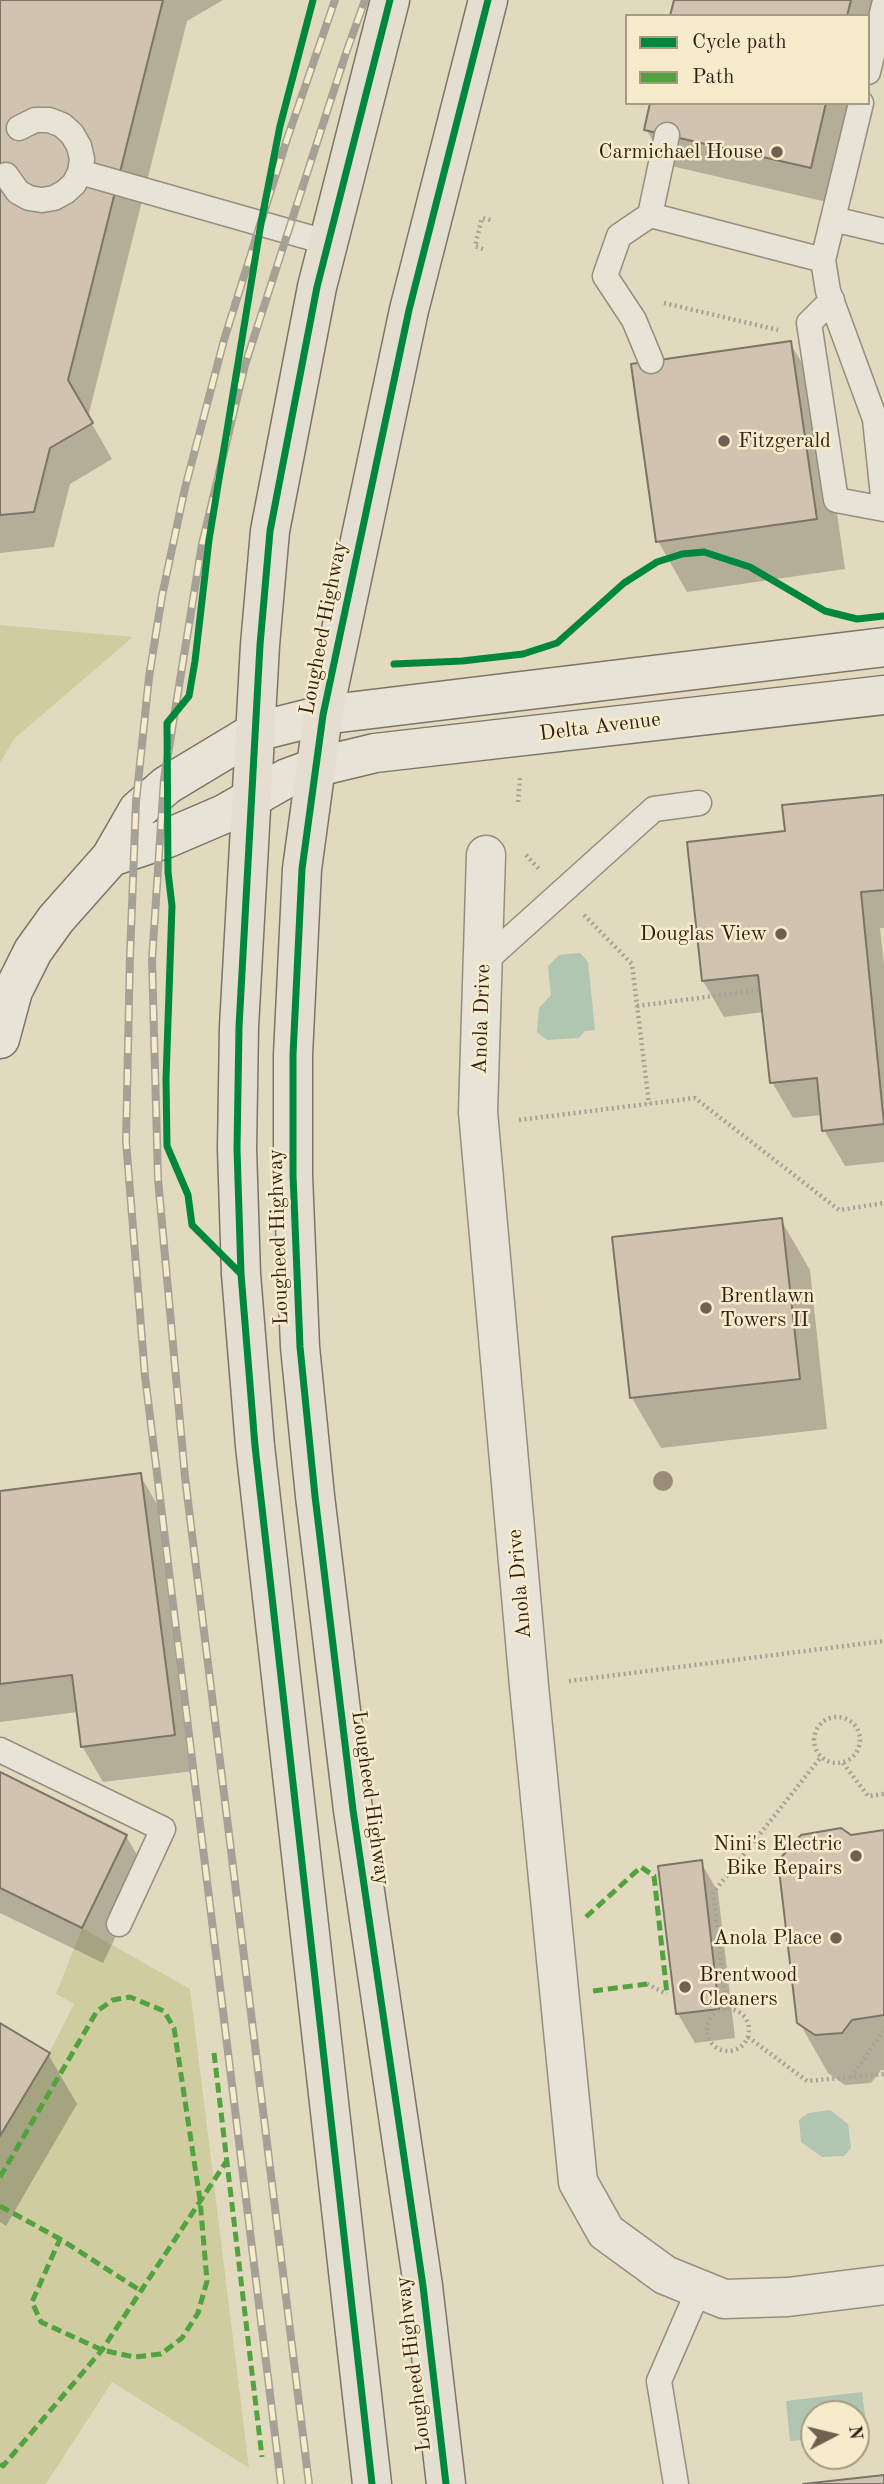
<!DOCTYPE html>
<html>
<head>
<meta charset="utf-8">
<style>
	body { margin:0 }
	#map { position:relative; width:884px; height:2484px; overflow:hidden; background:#e2dabf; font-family:"Old Standard TT",serif }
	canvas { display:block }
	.legend { position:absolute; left:625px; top:14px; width:245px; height:91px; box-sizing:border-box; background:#f6eccc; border:2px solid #a79a83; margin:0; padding:9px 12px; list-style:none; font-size:21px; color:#311f16 }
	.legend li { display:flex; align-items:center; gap:14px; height:35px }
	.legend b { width:35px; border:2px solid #a79a83 }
	.north { position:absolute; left:800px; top:2400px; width:70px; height:70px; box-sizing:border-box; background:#f6eccc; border:2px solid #a79a83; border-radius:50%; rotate:83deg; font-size:19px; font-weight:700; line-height:28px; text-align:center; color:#311f16 }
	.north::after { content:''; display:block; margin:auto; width:24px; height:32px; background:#6f6051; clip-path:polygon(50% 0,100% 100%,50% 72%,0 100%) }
</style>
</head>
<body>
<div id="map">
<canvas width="884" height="2484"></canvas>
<ul class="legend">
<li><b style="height:9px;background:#00873e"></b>Cycle path</li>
<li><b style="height:9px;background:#52a240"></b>Path</li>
</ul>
<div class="north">N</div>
</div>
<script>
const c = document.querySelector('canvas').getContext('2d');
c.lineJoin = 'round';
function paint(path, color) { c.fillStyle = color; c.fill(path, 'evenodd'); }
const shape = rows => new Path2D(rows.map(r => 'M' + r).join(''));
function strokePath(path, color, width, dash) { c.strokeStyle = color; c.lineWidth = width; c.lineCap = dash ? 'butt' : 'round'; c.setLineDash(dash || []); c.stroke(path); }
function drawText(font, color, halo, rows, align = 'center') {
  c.font = font + ' "Old Standard TT",serif'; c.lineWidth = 5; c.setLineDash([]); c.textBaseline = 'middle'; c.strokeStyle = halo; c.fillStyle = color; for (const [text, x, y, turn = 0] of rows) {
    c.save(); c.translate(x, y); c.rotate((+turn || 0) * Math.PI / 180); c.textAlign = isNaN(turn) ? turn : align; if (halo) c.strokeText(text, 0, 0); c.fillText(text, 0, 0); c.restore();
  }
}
const green = shape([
	[0,625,133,637,14,739,0,763],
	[82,1928,190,1989,249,2468,112,2382,46,2484,0,2484,0,2136,49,2053,74,2004,56,1994]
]);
const water = shape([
	[580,953,588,962,595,1030,585,1031,579,1038,547,1040,537,1032,539,1008,551,995,548,966,559,955],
	[830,2110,848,2124,851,2148,844,2156,822,2157,801,2142,799,2120,808,2113],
	[862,2392,867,2432,856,2434,856,2414,814,2414,814,2439,790,2441,786,2401]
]);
const shadow = shape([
	[0,0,223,0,187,21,88,417,112,459,70,484,54,547,0,553],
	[675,0,879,0,868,46,868,16,672,16],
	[652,103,855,103,831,203,667,165,646,129],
	[790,343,820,393,845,569,687,592,658,541],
	[884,796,884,928,880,928,884,964,884,1162,845,1166,824,1130,822,1115,793,1118,772,1082,764,1012,724,1017,703,981,787,833],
	[781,1220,810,1270,827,1429,661,1448,632,1398],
	[140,1475,161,1511,194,1771,103,1782,82,1746,78,1712,0,1722,0,1492],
	[0,1774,126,1836,147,1872,103,1963,0,1913],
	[884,1832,884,2070,881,2070,871,2083,845,2085,828,2073,799,2022,850,1837],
	[701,1862,718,1892,735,2038,695,2043,678,2014],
	[0,2025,48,2054,77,2104,6,2226,0,2222]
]);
const building = shape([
	[0,0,163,0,68,380,93,423,50,448,34,512,0,515,0,0],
	[674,0,851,0,847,16,670,16,674,0],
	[650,103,826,103,811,168,644,130,650,103],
	[791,341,817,519,656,542,631,364,791,341],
	[884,795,884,890,861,892,884,1124,822,1131,817,1078,770,1083,758,975,702,981,687,842,785,831,782,805,884,795],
	[782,1218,800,1379,630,1398,612,1237,782,1218],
	[141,1473,175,1735,81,1747,72,1675,0,1684,0,1491,141,1473],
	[0,1772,127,1835,82,1928,0,1888,0,1772],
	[841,1828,851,1835,884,1830,884,2015,852,2020,842,2033,815,2035,797,2023,778,1861,801,1835,841,1828],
	[702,1860,719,2009,676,2014,658,1866,702,1860],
	[0,2023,50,2053,0,2136,0,2023],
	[884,2475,884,2484,803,2484,884,2475]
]);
const path = shape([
	[483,249,475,246,482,218,491,220],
	[664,303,778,330],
	[518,802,520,778],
	[526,855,539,869],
	[584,915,632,964,649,1104],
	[637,1006,760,990],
	[519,1120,695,1098,839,1210,884,1203],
	[569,1681,884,1641],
	'814 1740a23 23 0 1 1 46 0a23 23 0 1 1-46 0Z',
	[843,1763,868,1796,884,1794],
	[647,1984,667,1994],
	[727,2009,713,1893,821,1757],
	'707 2030a21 21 0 1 1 42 0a21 21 0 1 1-42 0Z',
	[748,2037,807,2081,884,2074],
	[851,2077,884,2031]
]);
const lane = shape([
	[868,72,884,5],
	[861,103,823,260,828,291,875,419,884,506],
	[667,135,650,215,823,260],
	[80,172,329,243],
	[6,175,18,192,29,198,42,200,54,198,65,192,74,184,80,172,82,159,79,146,72,134,62,125,49,120,35,120,19,128],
	[650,215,619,236,605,276,634,320,651,361],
	[833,219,884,231],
	[832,300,809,323,836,500,884,509],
	[484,962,654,809,699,803],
	[0,1750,163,1829,119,1924],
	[676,2484,659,2381,699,2289]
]);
const street = shape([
	[486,855,478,1112,529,1686,578,2182,606,2232,665,2275,724,2299,788,2297,884,2285]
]);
const secondary = shape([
	[111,857,168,838,224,814,287,778,317,767,375,753,884,695],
	[0,1039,13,991,33,951,56,919,111,857,138,810,167,785,255,732,323,715,884,647]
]);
const primary = shape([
	[372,2484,255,1446,241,1274,237,1149,239,1027,260,645,270,531,317,287,390,0],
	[446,2484,423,2286,353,1810,315,1496,300,1347,293,1175,293,1055,302,869,323,715,409,310,488,0]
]);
const rail = shape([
	[281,2484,145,1376,126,1141,130,956,136,802,149,677,162,596,185,488,224,340,287,139,335,0],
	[309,2484,185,1477,158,1179,152,960,164,779,202,544,245,365,346,53,365,0]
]);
const quiet = shape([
	[586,1917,641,1867,654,1876,667,1994],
	[593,1991,647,1984],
	[214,2053,262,2457],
	[0,2177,97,2011,113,2000,130,1997,164,2011,174,2028,200,2200,207,2281,198,2313,182,2338,161,2354,134,2357,102,2350,41,2322,32,2302,60,2239,141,2291],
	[0,2206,60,2239],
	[0,2464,3,2466,102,2350,226,2162]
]);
const cycleway = shape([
	[394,664,462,661,523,654,557,643,624,583,657,562,682,554,704,552,750,567,825,611,857,619,884,616],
	[241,1274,192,1225,188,1195,167,1146,166,1079,172,906,168,872,167,723,189,696,195,661,209,540,261,223,280,126,313,0],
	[372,2484,255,1446,241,1274,237,1149,239,1027,260,645,270,531,317,287,390,0],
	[446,2484,423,2286,353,1810,315,1496,300,1347,293,1175,293,1055,302,869,323,715,409,310,488,0]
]);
const trees = [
	[663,1481]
];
const markers = [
	[777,152,7,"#6f6051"],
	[724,441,7,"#6f6051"],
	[781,934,7,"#6f6051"],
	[706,1308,7,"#6f6051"],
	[856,1856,7,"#6f6051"],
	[836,1938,7,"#6f6051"],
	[685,1987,7,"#6f6051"]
];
const poiNames = [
	["Carmichael House",763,152],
	["Fitzgerald",738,441,"left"],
	["Douglas View",767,934],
	["Brentlawn",720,1296,"left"],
	["Towers II",720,1320,"left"],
	["Nini's Electric",842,1844],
	["Bike Repairs",842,1868],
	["Anola Place",822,1938],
	["Brentwood",699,1975,"left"],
	["Cleaners",699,1999,"left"]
];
const streetNames = [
	["Lougheed Highway",324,628,-79],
	["Delta Avenue",600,727,-7],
	["Anola Drive",482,1019,-88],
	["Lougheed Highway",279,1237,-92],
	["Anola Drive",520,1584,-95],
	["Lougheed Highway",370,1798,82],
	["Lougheed Highway",414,2364,-97]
];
paint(green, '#cfcda0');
paint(water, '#b0c6b1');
paint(shadow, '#0003');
paint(building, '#d2c3b0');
strokePath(building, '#7c7567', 2);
strokePath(lane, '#948e7e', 27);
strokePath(street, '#948e7e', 41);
strokePath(secondary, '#7c7567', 41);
strokePath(primary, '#7c7567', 41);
strokePath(path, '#a6a196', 4.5, [2, 3.5]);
strokePath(lane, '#e7e3d6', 24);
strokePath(street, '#e7e3d6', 38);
strokePath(secondary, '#e7e3d6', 38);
strokePath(primary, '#e3decf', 38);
strokePath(rail, '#a6a196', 8);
strokePath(rail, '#f6eccc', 5, [16]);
strokePath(quiet, '#52a240', 5, [10, 5]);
strokePath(cycleway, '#00873e', 7);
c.fillStyle = '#988e75';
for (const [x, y] of trees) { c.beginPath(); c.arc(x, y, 10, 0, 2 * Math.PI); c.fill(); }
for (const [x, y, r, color] of markers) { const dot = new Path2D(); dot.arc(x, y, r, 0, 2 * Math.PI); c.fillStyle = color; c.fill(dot); strokePath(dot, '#f6eccc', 2.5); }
drawText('21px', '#311f16', '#f6eccc', poiNames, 'right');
drawText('21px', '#311f16', '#f6eccc', streetNames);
</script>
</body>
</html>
